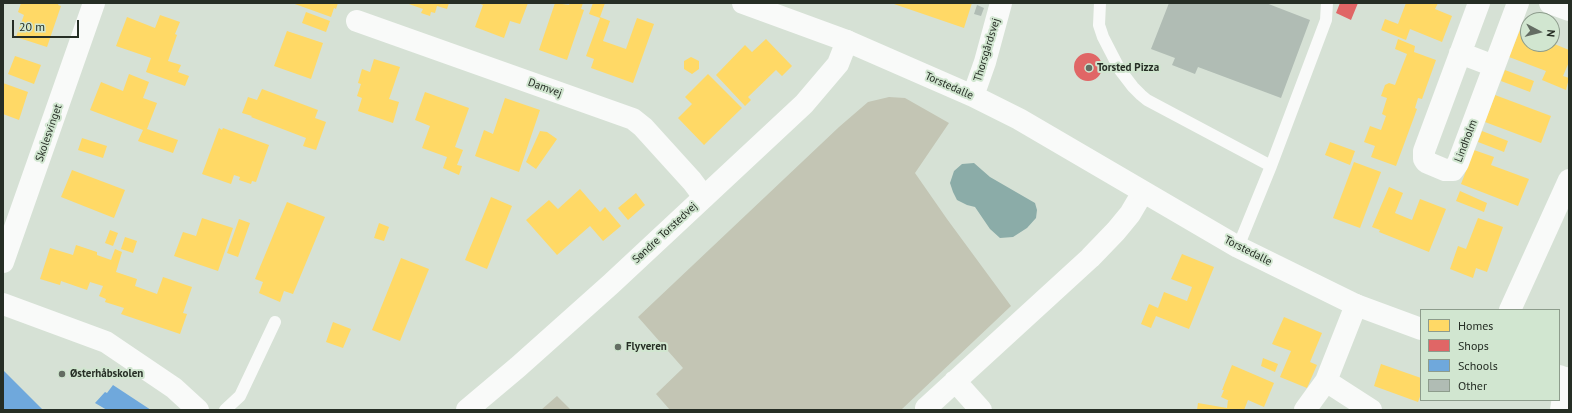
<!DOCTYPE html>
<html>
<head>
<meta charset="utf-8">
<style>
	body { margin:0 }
	#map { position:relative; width:1572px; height:413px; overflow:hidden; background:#d6e1d5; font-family:"PT Sans",sans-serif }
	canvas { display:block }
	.frame { position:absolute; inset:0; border:4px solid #262e25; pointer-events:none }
	.legend { position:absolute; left:1420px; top:309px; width:140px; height:92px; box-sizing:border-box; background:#d1e6d0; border:1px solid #8d9c8c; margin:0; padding:5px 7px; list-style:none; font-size:12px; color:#262e25 }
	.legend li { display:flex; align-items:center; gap:8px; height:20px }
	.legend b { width:20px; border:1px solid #8d9c8c }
	.north { position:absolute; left:1520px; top:12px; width:40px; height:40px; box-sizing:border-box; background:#d1e6d0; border:1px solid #8d9c8c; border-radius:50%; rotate:97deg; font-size:11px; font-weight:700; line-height:16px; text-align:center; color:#262e25 }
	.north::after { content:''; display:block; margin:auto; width:14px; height:18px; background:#646d63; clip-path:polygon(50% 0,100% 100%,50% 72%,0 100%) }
	.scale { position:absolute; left:12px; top:20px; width:67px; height:18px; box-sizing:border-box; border:2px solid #262e25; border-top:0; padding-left:5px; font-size:12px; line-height:14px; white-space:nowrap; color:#262e25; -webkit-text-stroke:3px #d1e6d0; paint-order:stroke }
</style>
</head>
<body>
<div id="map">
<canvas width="1572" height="413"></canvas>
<div class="frame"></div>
<ul class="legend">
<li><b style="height:11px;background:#ffd966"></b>Homes</li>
<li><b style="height:11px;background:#e06666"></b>Shops</li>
<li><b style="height:11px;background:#6fa8dc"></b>Schools</li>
<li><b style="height:11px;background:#b0bcb4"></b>Other</li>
</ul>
<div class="north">N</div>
<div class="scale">20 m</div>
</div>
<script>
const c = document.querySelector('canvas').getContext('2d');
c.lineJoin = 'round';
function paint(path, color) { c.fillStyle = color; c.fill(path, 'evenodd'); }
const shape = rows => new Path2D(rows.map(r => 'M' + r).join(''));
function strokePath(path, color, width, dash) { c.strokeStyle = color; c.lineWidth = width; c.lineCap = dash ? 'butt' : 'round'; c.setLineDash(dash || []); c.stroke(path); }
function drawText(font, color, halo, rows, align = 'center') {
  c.font = font + ' "PT Sans",sans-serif'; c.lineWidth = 4; c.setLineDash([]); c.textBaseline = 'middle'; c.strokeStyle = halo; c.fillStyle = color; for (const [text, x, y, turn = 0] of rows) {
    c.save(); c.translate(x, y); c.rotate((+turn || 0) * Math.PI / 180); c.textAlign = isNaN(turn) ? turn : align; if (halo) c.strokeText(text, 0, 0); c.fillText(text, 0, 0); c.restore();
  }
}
const green = shape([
	[889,97,905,98,949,123,915,173,947,219,1011,306,901,410,670,410,656,394,683,368,638,317,839,127,868,102],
	[557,396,571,410,541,410]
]);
const water = shape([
	[974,163,990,177,1035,203,1037,210,1036,218,1027,228,1013,237,1000,238,990,229,975,207,967,205,957,200,953,192,950,183,954,171,962,164]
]);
const homes = shape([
	[21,3,59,3,58,5,61,6,47,47,16,37,24,15,18,12],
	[292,3,338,3,336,9,334,8,331,17],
	[406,3,449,3,447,9,437,6,435,13,431,12,430,16,421,13,423,9],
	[478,3,528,3,520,24,510,21,504,38,475,27,483,5],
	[555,3,569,5,570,3,583,3,581,9,584,10,567,60,539,50],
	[593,3,605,3,600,17,610,21,603,41,626,49,637,18,654,24,633,83,591,68,594,59,586,56,600,18,589,14],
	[891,3,972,3,964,28],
	[1406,3,1438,3,1435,9,1452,16,1442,42,1410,29,1406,40,1381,30,1385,19,1398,24],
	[306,12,330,21,326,32,302,23],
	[160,15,180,22,175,34,177,35,168,61,181,65,178,72,189,76,185,86,146,72,151,58,116,46,127,17,155,28],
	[1520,30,1528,34,1528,44,1552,43,1569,50,1569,62,1563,76,1569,78,1566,90,1542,80,1546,71,1509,57],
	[287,31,323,43,311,79,274,66],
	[766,39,792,66,782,76,776,70,748,97,751,100,745,106,716,75,745,45,752,52],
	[1398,39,1415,46,1414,52,1436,60,1422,99,1418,98,1415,108,1417,109,1396,166,1371,157,1375,146,1364,142,1370,126,1381,130,1386,116,1382,114,1387,98,1381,96,1385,85,1389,83,1395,85,1407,54,1395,49],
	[15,56,41,65,34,84,8,74],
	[691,57,699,61,699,69,692,74,684,69,684,61],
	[374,59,400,67,389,99,399,102,393,123,358,111,362,98,357,96,361,84,358,83,362,69,370,72],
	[1505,70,1534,81,1530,92,1501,81],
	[129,74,149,82,143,98,157,103,147,129,178,140,173,153,138,141,143,130,90,110,101,82,123,91],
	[708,74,742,108,704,145,678,118,692,104,685,97],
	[3,83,28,92,19,120,3,114],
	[262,89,318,110,315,118,326,122,316,150,303,146,306,138,251,117,252,116,242,113,248,97,257,100],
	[425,92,469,108,455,147,463,150,457,165,462,166,459,175,443,168,447,157,422,148,430,126,415,120],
	[1495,95,1551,116,1541,143,1485,122],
	[505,98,540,110,519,172,475,156,484,130,493,134],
	[219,128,222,130,223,128,269,145,256,182,252,181,251,184,239,180,240,177,234,175,231,184,202,174],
	[540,131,547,132,557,139,536,169,526,162],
	[1482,131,1508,141,1504,152,1478,142],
	[82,138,107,146,103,158,78,150],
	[1330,142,1355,151,1350,165,1325,155],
	[1474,150,1494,157,1491,165,1529,179,1518,206,1461,184],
	[1354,162,1381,172,1360,228,1333,218],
	[72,170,125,190,114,218,61,197],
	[1389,187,1403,193,1395,213,1412,220,1420,199,1446,209,1429,252,1379,232,1380,230,1372,227],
	[580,189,600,212,605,207,621,226,603,241,590,226,557,255,526,220,549,200,558,209],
	[1460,191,1487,203,1484,212,1456,201],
	[636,193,645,205,628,220,618,208],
	[491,197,512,206,487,269,465,260],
	[287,202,325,217,293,294,284,291,280,302,259,293,263,282,255,279],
	[202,218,233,228,218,271,174,256,183,232,196,236],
	[1478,218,1503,227,1487,272,1476,268,1473,278,1450,269,1458,246,1466,249],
	[239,219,250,223,238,257,227,253],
	[379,223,389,227,384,241,374,238],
	[110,230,118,233,113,246,105,243],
	[125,237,137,241,133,253,121,249],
	[76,245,97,252,97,255,111,260,115,249,122,252,116,272,137,279,135,286,157,294,163,277,192,287,183,313,187,314,180,334,121,314,124,308,105,302,106,299,99,296,103,286,90,282,87,290,61,281,60,285,40,279,50,248,73,255],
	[1182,254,1214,267,1189,329,1156,316,1151,328,1141,324,1149,304,1158,308,1164,292,1187,301,1192,287,1171,279],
	[401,258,429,269,400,341,372,330],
	[1284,317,1322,333,1310,362,1317,365,1307,388,1280,377,1291,351,1272,344],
	[333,322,351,329,343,348,326,342],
	[1263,358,1278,364,1275,372,1261,366],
	[1381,364,1421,378,1421,394,1418,402,1374,386],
	[1232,365,1274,383,1264,407,1248,400,1244,410,1197,410,1198,403,1227,408,1228,400,1232,402,1221,397,1224,390,1222,390]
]);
const shops = shape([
	[1340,3,1358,3,1351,20,1336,13],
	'1074 67a14 14 0 1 1 28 0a14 14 0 1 1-28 0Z'
]);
const schools = shape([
	[3,370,43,410,3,410],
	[113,385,151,410,107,410,95,403,105,392,107,393]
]);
const building = shape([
	[1169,3,1266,3,1310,20,1281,98,1198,67,1195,74,1172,65,1175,58,1151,49],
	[977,5,984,8,981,16,974,14]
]);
const lane = shape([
	[1100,3,1099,25,1103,37,1120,70,1133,87,1141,95,1147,100,1271,166,1238,247],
	[1271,166,1326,20,1327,3],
	[225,410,240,396,275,322]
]);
const street = shape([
	[743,3,847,41],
	[1479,3,1424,151,1424,159,1426,162,1445,170,1453,170,1458,163,1518,3],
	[1550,3,1569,10],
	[357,21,633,119,643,127,692,181,704,197],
	[1460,53,1494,66],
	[3,262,94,3],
	[3,304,106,342,174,388,198,410],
	[1510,310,1569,180],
	[955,381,981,410],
	[1326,381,1371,410],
	[926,408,1090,258,1116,231,1130,214,1143,192],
	[1305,410,1326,381,1356,305],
	[1561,410,1566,378]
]);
const secondary = shape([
	[973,96,985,62,1001,3],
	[1559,376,1569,380],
	[467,410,518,367,611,284,804,104,838,64,847,41,973,96,1019,119,1238,247,1356,305,1421,329]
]);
const markers = [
	[1089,68,4,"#646d63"],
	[618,347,4,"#646d63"],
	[62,374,4,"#646d63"]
];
const streetNames = [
	["Thorsgårdsvej",987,50,-73],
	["Torstedalle",949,86,24],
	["Damvej",545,88,20],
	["Skolesvinget",49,133,-71],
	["Lindholm",1466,141,-69],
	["Søndre Torstedvej",665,233,-43],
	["Torstedalle",1248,251,27]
];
const poiNames = [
	["Torsted Pizza",1097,68],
	["Flyveren",626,347],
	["Østerhåbskolen",70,374]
];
paint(green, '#c3c5b4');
paint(water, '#8baca8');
paint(homes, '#ffd966');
paint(shops, '#e06666');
paint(schools, '#6fa8dc');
paint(building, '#b0bcb4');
strokePath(lane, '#f9faf9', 12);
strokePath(street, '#f9faf9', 22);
strokePath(secondary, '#f9faf9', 22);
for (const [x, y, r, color] of markers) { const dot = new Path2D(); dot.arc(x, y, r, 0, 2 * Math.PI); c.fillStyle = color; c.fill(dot); strokePath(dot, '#d1e6d0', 1.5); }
drawText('11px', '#262e25', '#d1e6d0', streetNames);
drawText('bold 11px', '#262e25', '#d1e6d0', poiNames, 'left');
</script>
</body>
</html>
